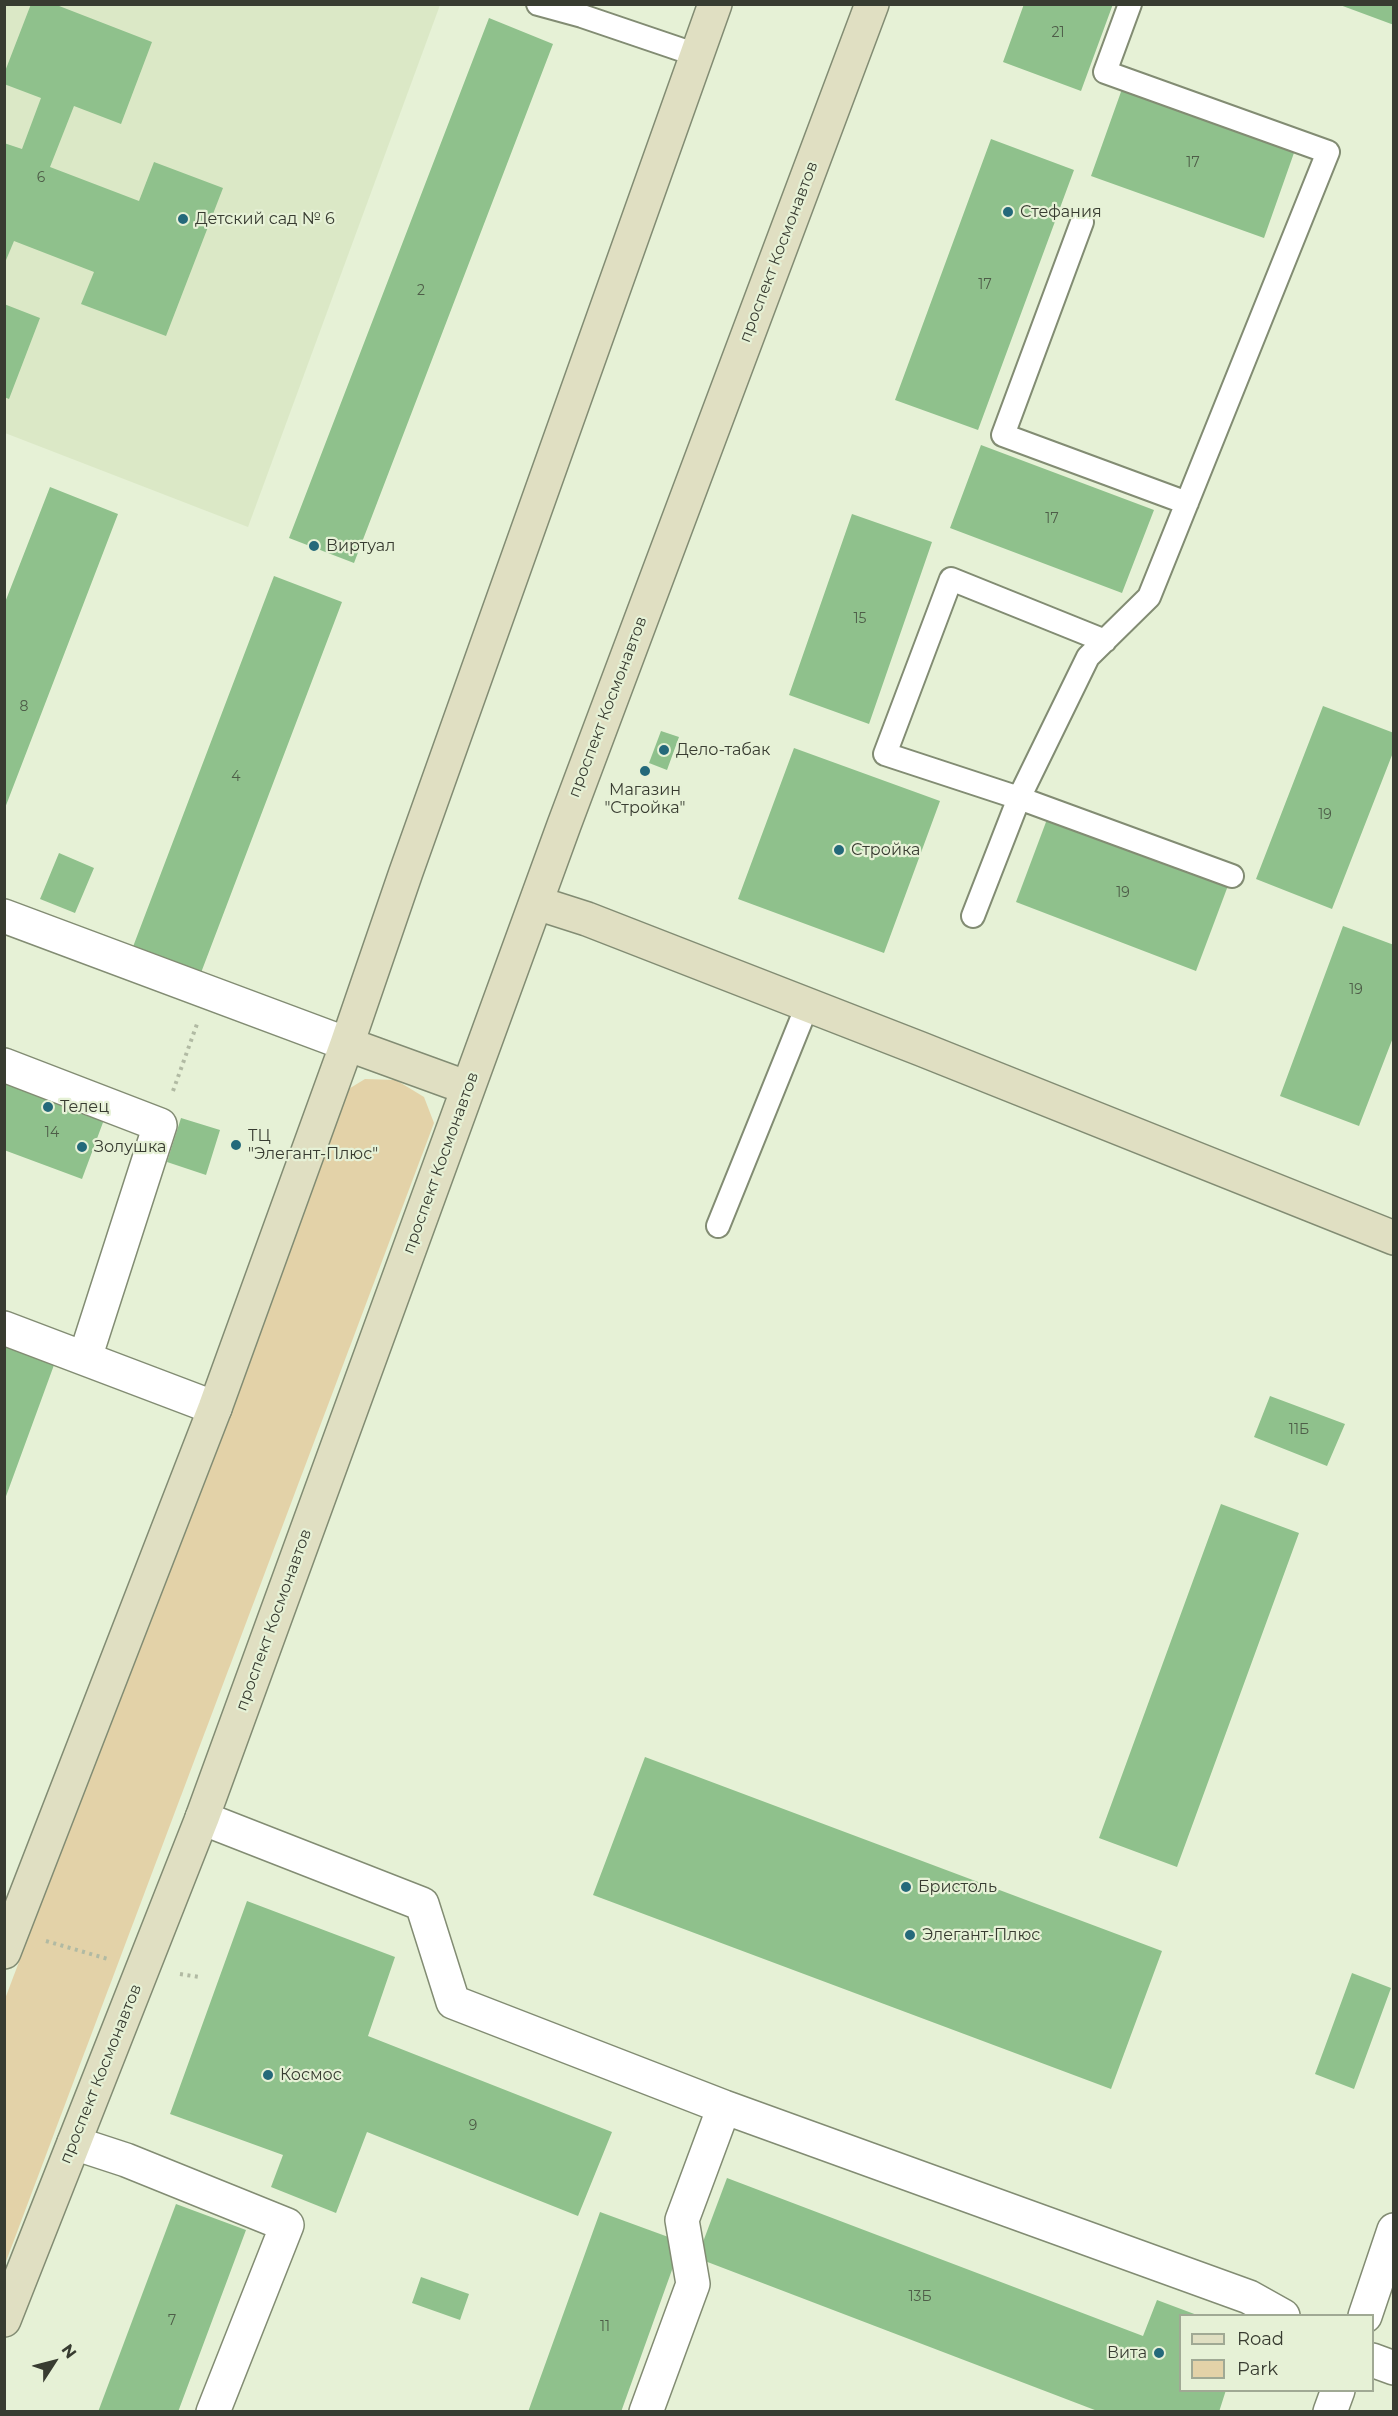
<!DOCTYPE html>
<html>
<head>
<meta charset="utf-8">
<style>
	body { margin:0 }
	#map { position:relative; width:1398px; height:2416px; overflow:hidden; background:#e6f1d6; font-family:Montserrat,sans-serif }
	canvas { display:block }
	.frame { position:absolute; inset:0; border:6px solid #383c31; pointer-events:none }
	.legend { position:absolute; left:1179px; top:2314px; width:195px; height:78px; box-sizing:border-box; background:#e6f1d6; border:2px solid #a0a994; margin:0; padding:8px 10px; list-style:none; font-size:18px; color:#383c31 }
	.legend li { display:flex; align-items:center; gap:12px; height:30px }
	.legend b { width:30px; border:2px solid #a0a994 }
	.north { position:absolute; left:24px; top:2332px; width:60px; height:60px; -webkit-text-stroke:4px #e6f1d6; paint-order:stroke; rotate:54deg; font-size:16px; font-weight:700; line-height:24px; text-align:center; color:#383c31 }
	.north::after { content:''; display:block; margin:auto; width:21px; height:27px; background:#383c31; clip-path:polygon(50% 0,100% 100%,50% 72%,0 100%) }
</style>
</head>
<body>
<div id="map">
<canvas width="1398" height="2416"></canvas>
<div class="frame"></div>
<ul class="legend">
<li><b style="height:8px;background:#e0dfc2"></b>Road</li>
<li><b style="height:16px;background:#e3d2a8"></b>Park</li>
</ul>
<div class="north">N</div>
</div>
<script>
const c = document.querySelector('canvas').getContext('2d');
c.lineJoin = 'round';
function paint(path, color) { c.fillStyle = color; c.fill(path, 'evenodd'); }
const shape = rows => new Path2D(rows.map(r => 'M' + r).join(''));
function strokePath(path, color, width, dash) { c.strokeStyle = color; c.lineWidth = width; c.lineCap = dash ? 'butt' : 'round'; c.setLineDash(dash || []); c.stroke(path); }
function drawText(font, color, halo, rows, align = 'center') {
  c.font = font + ' Montserrat,sans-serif'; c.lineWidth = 4.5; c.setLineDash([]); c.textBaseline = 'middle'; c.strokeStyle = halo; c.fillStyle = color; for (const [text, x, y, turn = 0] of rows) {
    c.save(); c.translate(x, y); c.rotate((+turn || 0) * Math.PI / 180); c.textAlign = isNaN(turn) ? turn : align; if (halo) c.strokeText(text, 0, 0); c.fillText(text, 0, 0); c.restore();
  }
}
const built = shape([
	[4,5,440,5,248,527,5,433]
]);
const green = shape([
	[365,1079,396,1080,424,1097,434,1123,5,2264,5,1999,347,1090]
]);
const building = shape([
	[31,4,54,4,152,42,121,124,74,106,50,167,139,201,154,162,223,188,166,336,81,304,94,272,14,241,4,265,4,143,22,149,41,98,4,84,4,74],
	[1024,4,1113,4,1081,91,1003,62],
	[1340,4,1394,4,1394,25,1340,5],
	[489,18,553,44,354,563,289,538],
	[1122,89,1295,150,1264,238,1091,176],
	[991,139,1074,170,978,430,895,400],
	[4,304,40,318,9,399,4,397],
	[981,445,1154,510,1122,593,950,528],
	[50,487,118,514,5,808,4,605],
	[852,514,932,542,869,724,789,695],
	[274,576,342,602,199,978,131,952],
	[1323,706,1394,733,1394,750,1332,909,1256,879],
	[661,731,679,737,667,770,649,763],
	[794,748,940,801,884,953,738,899],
	[1049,814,1229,883,1196,971,1016,902],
	[59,853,94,868,75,913,40,899],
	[1343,926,1394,945,1394,1035,1359,1126,1280,1096],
	[4,1079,105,1117,82,1179,4,1150],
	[181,1118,220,1130,206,1175,167,1162],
	[5,1346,54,1365,5,1499],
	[1270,1396,1345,1424,1327,1466,1254,1437],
	[1221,1504,1299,1533,1177,1867,1099,1838],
	[645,1757,1162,1951,1111,2089,593,1895],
	[247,1901,395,1957,368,2036,612,2132,578,2216,367,2132,336,2213,271,2187,283,2155,170,2114],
	[1352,1973,1391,1988,1354,2089,1315,2074],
	[727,2178,1143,2336,1157,2300,1197,2315,1180,2316,1180,2390,1226,2390,1219,2412,1100,2412,697,2258],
	[176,2204,246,2230,178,2412,98,2412],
	[600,2212,682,2242,621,2412,528,2412],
	[421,2277,469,2294,460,2320,412,2303]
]);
const path = shape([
	[173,1091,197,1024],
	[46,1941,108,1959],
	[180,1974,199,1977]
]);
const service = shape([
	[538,4,582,16,697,55],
	[1082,222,1003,435,1187,503],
	[1105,641,951,579,885,754,1019,798,1232,876],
	[973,916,1019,798,1088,657,1149,597,1328,152,1105,72,1130,4],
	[718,1226,807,1006]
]);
const minor = shape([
	[4,916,347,1044],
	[4,1065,160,1125,85,1358],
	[4,1328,215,1408],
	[202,1818,422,1904,453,2002,724,2107,1249,2297,1283,2316],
	[74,2143,126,2160,287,2225,213,2412],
	[1372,2360,1394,2368],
	[646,2412,693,2284,682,2220,724,2107]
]);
const tertiary = shape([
	[1365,2316,1394,2230],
	[1330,2412,1338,2390]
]);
const secondary = shape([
	[537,903,587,919,921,1049,1394,1238],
	[347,1044,468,1088],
	[4,1952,215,1408,347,1044,406,872,715,4],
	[4,2320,202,1818,564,825,872,4]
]);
const markers = [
	[1008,212,6,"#24697a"],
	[183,219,6,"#24697a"],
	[314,546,6,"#24697a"],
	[664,750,6,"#24697a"],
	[645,771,6,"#24697a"],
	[839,850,6,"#24697a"],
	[48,1107,6,"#24697a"],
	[236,1145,6,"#24697a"],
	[82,1147,6,"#24697a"],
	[906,1887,6,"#24697a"],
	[910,1935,6,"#24697a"],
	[268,2075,6,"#24697a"],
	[1159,2353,6,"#24697a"]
];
const numberNames = [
	["21",1058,33],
	["17",1193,163],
	["6",41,178],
	["17",985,285],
	["2",421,291],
	["17",1052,519],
	["15",860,619],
	["8",24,707],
	["4",236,777],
	["19",1325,815],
	["19",1123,893],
	["19",1356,990],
	["14",52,1133],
	["11Б",1299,1430],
	["9",473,2126],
	["13Б",920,2297],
	["7",172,2321],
	["11",605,2327]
];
const poiNames = [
	["Стефания",1020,212],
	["Детский сад № 6",195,219],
	["Виртуал",326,546],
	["Дело-табак",676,750],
	["Магазин",645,790,"center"],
	["\"Стройка\"",645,808,"center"],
	["Стройка",851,850],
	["Телец",60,1107],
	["ТЦ",248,1136],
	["\"Элегант-Плюс\"",248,1154],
	["Золушка",94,1147],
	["Бристоль",918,1887],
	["Элегант-Плюс",922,1935],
	["Космос",280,2075],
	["Вита",1147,2353,"right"]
];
const streetNames = [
	["проспект Космонавтов",779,252,-69],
	["проспект Космонавтов",608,707,-69],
	["проспект Космонавтов",441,1163,-70],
	["проспект Космонавтов",274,1620,-70],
	["проспект Космонавтов",101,2074,-68]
];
paint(built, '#dbe8c6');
paint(green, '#e3d2a8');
paint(building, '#8fc18c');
strokePath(service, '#828c73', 26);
strokePath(minor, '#828c73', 36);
strokePath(tertiary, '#828c73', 36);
strokePath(secondary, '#828c73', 36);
strokePath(path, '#b1baa3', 4, [3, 4.5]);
strokePath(service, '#fff', 22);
strokePath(minor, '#fff', 33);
strokePath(tertiary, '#fff', 33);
strokePath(secondary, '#e0dfc2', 33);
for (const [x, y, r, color] of markers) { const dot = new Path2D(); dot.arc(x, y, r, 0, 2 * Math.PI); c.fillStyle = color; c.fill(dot); strokePath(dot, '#e6f1d6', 2); }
drawText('14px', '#4e5d48', null, numberNames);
drawText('16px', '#383c31', '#e6f1d6', poiNames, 'left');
drawText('16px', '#383c31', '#e6f1d6', streetNames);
</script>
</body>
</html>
